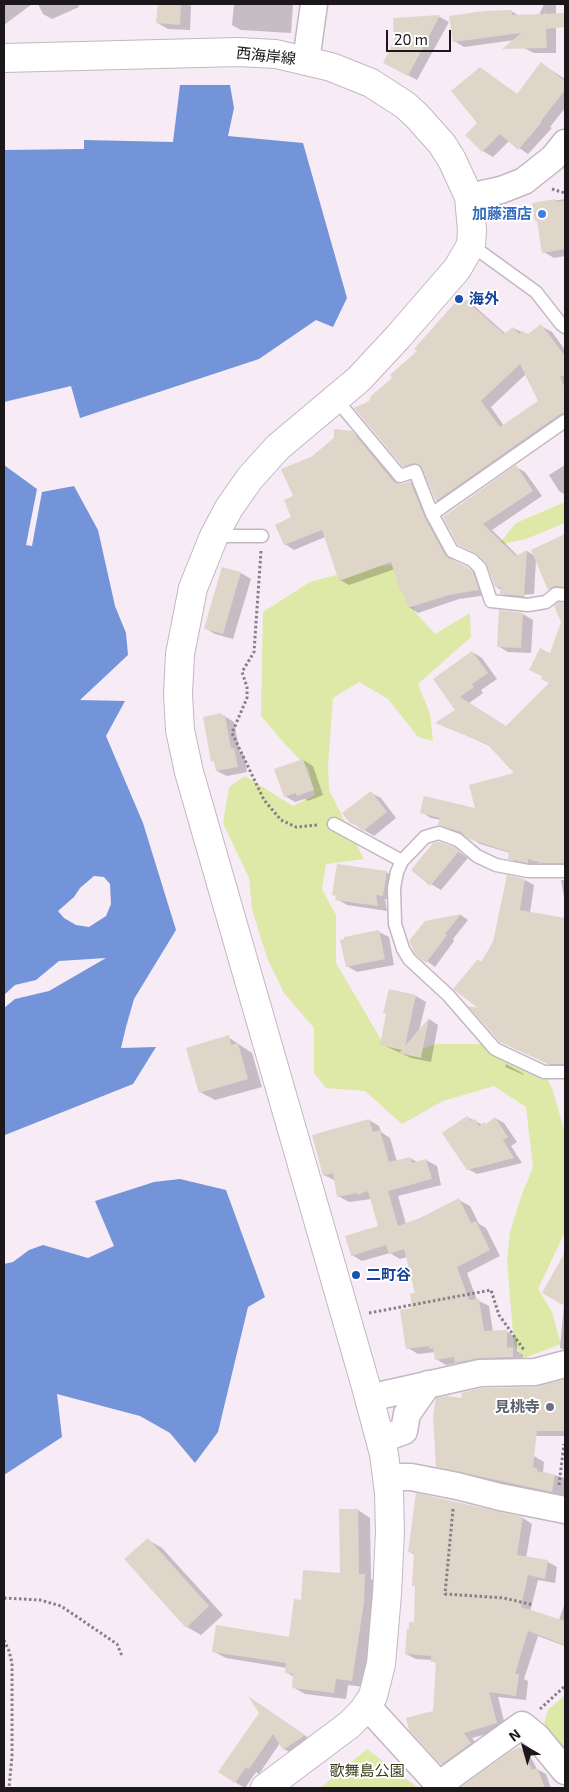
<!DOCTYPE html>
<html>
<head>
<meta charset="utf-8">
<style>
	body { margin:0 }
	#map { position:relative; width:569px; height:1792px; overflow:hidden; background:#f7ebf6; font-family:"Exo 2",sans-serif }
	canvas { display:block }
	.frame { position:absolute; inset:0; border:5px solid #1b171a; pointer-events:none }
	.north { position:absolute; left:499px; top:1722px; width:50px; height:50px; -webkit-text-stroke:4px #fff; paint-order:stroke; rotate:322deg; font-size:14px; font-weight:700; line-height:20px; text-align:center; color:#1b171a }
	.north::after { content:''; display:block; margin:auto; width:18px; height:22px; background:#1b171a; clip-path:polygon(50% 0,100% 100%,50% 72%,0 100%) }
	.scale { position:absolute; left:386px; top:30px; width:65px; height:22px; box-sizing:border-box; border:2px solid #1b171a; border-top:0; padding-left:6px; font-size:15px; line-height:18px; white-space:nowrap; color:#1b171a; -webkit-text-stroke:4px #fff; paint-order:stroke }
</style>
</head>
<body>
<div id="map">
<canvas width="569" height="1792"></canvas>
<div class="frame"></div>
<div class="north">N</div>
<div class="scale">20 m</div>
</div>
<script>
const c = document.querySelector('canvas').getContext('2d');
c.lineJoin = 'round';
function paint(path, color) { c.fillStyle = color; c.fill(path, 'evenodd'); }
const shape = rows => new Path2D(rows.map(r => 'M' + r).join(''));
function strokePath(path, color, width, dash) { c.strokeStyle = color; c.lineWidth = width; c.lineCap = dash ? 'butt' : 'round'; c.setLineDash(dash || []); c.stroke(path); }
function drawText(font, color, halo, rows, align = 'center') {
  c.font = font + ' "Exo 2","Noto Sans JP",sans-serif'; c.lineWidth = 4; c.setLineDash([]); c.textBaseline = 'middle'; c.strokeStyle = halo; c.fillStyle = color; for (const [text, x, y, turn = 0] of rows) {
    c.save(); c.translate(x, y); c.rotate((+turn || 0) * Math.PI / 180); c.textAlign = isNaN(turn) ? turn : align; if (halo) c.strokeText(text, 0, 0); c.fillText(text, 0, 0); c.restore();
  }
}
const green = shape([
	[565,502,565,523,526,539,498,545,516,523],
	[415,564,414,611,435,634,470,613,471,637,418,684,430,714,433,741,418,737,388,699,359,682,333,698,328,766,329,790,364,859,326,864,322,889,336,915,336,963,383,1043,410,1052,437,1044,493,1044,512,1065,541,1066,552,1088,565,1133,565,1232,538,1289,552,1312,561,1344,524,1358,514,1345,507,1261,510,1232,522,1194,533,1168,526,1107,494,1086,443,1101,402,1124,365,1091,326,1088,314,1073,314,1028,284,993,267,958,252,909,249,878,223,823,229,787,245,776,293,806,315,795,308,768,284,743,261,716,263,612,310,582,369,566],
	[565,1695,565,1756,544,1724,548,1710],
	[367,1749,418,1788,320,1788]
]);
const water = shape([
	[180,85,230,85,234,108,228,136,303,143,347,298,333,327,316,320,259,359,80,418,71,386,4,402,4,150,84,149,84,140,173,142],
	[4,465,37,489,26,545,32,546,42,492,74,486,98,530,115,606,126,633,128,655,80,700,125,701,106,736,143,823,176,930,134,999,126,1027,121,1048,156,1047,133,1084,5,1135,4,1008,15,999,49,991,106,958,59,961,36,980,15,985,4,995],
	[94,876,104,877,110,884,111,904,106,916,89,927,76,925,64,918,58,911,74,897,80,888],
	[180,1179,226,1190,265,1297,248,1307,218,1432,195,1463,170,1433,140,1416,57,1394,62,1437,4,1475,4,1264,13,1262,29,1250,43,1245,88,1258,114,1246,95,1201,154,1182]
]);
const shadow = shape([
	[4,4,32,4,4,25],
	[38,4,78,4,79,7,52,19,43,14],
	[159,4,188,4,191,6,190,30,168,29,158,23],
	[234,4,293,4,291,33,241,30,232,25],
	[544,4,556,4,556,53,534,53,524,48],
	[511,11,521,17,522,39,464,47,454,41],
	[440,17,449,22,417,80,394,68,396,41,394,19],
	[542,64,565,79,565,108,550,127,552,128,528,154,509,141,493,157,483,151,467,135,479,123,480,68,518,95],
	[565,199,565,256,554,258,544,252,539,222,536,221,533,204],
	[462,298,472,304,506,334,513,328,529,335,541,326,552,332,565,350,565,425,447,506,437,501,423,469,414,472,404,466,370,402,419,351],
	[526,374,540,401,504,426,491,407],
	[351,432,361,438,400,485,410,482,420,488,434,524,454,562,477,574,487,595,459,599,418,613,409,607,395,569,349,585,340,580,325,537,294,550,285,544,293,518,294,497,312,458],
	[565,465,565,495,559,491,549,475],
	[516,467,525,472,542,496,492,530,518,556,527,551,535,556,532,550,565,535,565,592,558,594,548,588,536,559,534,594,522,595,533,601,511,599,502,593,502,590,496,587,489,564,480,555,459,544],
	[241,573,251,579,233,639,215,634,205,628],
	[523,614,533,620,531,653,508,652,498,646],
	[565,614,565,812,536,846,565,827,565,868,552,868,538,863,537,867,521,863,519,864,509,858,510,853,480,844,468,836,450,830,440,825,441,820,431,818,421,812,477,809,516,774,490,746,438,723,457,710,435,679,472,652,482,658,497,679,481,690,483,693,469,703,507,727,551,683,551,655],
	[221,714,234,722,240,753,244,755,247,772,227,776,217,771,216,763,213,761],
	[303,760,313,766,323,795,308,801,305,799,295,802,285,796],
	[371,793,381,798,396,818,374,836,351,822],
	[453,848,468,858,441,890,431,884],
	[386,872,396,878,393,900,385,899,387,911,347,905,337,899],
	[525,880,534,885,530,913,565,919,565,984,529,977,523,1002,565,1014,565,1069,559,1069,501,1041,483,1010,482,963],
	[561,880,565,880,565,897,564,897],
	[461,915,468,920,453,939,454,941,435,967,416,953,425,922],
	[379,932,389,937,394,965,357,972,347,966],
	[416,996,426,1002,419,1031,429,1019,438,1025,431,1062,411,1058,381,1044],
	[228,1037,252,1053,262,1087,215,1100,200,1092],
	[506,1064,524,1074,524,1075,505,1067],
	[467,1117,483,1125,487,1124,495,1118,504,1123,517,1142,511,1146,522,1163,477,1174,468,1169],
	[369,1120,379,1126,381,1132,390,1138,397,1162,410,1158,417,1162,426,1160,437,1166,441,1185,398,1196,406,1224,420,1219,459,1200,470,1206,479,1224,486,1228,500,1256,467,1273,477,1300,489,1306,493,1332,507,1332,517,1338,517,1351,523,1355,523,1363,467,1368,458,1363,446,1365,436,1359,435,1352,418,1354,408,1348,417,1294,407,1257,400,1259,390,1253,362,1261,352,1255,379,1227,371,1199,349,1202,338,1196,336,1181,324,1175],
	[565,1255,565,1350,560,1348,564,1304,543,1292],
	[565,1381,565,1436,471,1436,534,1456,544,1462,543,1472,565,1478,565,1497,448,1472,437,1466,463,1400,535,1388],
	[358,1510,370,1518,371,1579,377,1582,364,1687,348,1685,346,1699,305,1694,293,1687,294,1677,286,1672,287,1668,226,1658,213,1651,290,1638,302,1601,341,1574],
	[523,1518,532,1524,526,1558,548,1562,557,1567,555,1583,538,1580,530,1612,559,1620,565,1603,565,1646,538,1636,524,1679,528,1681,526,1700,498,1697,506,1729,472,1738,480,1749,452,1769,442,1764,434,1712,437,1664,432,1660,416,1659,406,1654,415,1623,415,1555,410,1552],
	[148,1540,162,1548,223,1615,201,1635,187,1627],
	[258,1704,313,1741,293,1754,284,1749,280,1743,259,1774,256,1772,245,1788,235,1782,260,1713],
	[520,1748,529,1754,537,1769,546,1774,551,1788,462,1788,510,1753]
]);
const building = shape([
	[158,4,181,4,180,25,156,23],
	[512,10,512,15,544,14,546,12,546,14,565,13,565,27,546,29,547,48,502,49,521,33,453,42,449,16,484,11],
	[440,15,408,76,383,63,394,41,393,18],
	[541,62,565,81,565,90,541,121,542,122,518,150,500,134,482,152,465,135,477,123,451,91,480,67,517,94],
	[555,199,555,202,565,201,565,249,542,253,537,221,535,221,532,203],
	[461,296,504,334,513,327,519,334,523,331,527,335,541,324,565,356,565,375,560,377,565,388,565,413,560,414,436,501,420,465,413,463,403,467,354,408,369,401,371,396,392,378,390,375,417,351,414,349],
	[520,364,538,401,500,427,481,401],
	[334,429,352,431,394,482,402,484,410,481,425,518,445,555,449,558,467,567,473,572,479,590,449,595,408,608,402,590,400,591,391,562,339,581,322,530,284,545,275,525,291,517,284,500,293,496,281,469,311,457,334,438],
	[516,465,533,491,483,524,516,556,527,550,524,596,500,594,501,587,495,587,486,563,476,553,458,545,443,517],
	[565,534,565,587,554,586,548,590,531,550],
	[222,567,241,572,223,634,204,629],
	[558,602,565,603,565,863,542,863,528,859,528,863,508,859,509,852,469,839,461,832,438,825,440,818,420,813,424,796,475,808,469,785,514,773,487,744,435,723,455,710,433,679,472,651,488,673,472,684,474,687,460,697,506,726,549,683,541,679,542,676,529,670,540,648,550,653,561,622,554,606],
	[499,610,523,613,521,648,497,647],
	[221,713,222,715,225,715,231,748,234,748,238,767,216,771,214,761,211,762,203,717],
	[303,759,314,790,297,796,296,793,284,797,274,769],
	[371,791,387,812,363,831,356,825,350,823,342,813],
	[439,842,454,847,459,851,430,886,411,870,433,843],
	[337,864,387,871,383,896,376,895,378,906,335,900,336,896,332,895],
	[507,875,525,879,520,910,565,918,565,1064,548,1064,500,1042,468,1006,478,1008,453,989,478,959,481,962,493,942],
	[461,914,445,934,447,935,426,963,415,954,409,941,425,921],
	[379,930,385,959,346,967,340,940,344,939,344,937],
	[389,989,416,995,405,1046,429,1018,421,1058,399,1053,402,1050,380,1045,386,1014,383,1013],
	[229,1035,231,1045,238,1043,248,1079,199,1093,186,1048],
	[467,1116,471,1121,475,1119,479,1126,485,1122,486,1124,495,1117,508,1137,503,1140,514,1158,467,1170,442,1133],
	[369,1119,373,1132,380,1130,389,1162,410,1157,412,1163,426,1159,432,1179,388,1191,398,1226,420,1218,459,1198,471,1223,476,1221,490,1250,457,1267,469,1300,479,1299,484,1331,507,1330,507,1348,513,1347,513,1357,480,1358,455,1363,454,1357,435,1360,433,1348,429,1349,429,1346,406,1349,400,1310,412,1308,410,1294,415,1293,404,1249,389,1254,386,1245,351,1256,345,1236,378,1226,368,1191,357,1195,357,1193,337,1197,333,1173,323,1176,312,1135],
	[565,1252,565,1306,542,1293],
	[565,1379,565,1431,537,1431,533,1467,537,1468,537,1471,555,1475,552,1492,436,1467,433,1416,436,1398,447,1396,462,1398,461,1393,482,1388,535,1387],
	[416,1493,523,1517,517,1555,548,1560,545,1579,528,1575,521,1607,565,1621,565,1645,528,1631,515,1674,519,1674,516,1696,489,1692,497,1723,464,1733,471,1743,441,1765,409,1730,406,1718,433,1711,436,1662,431,1662,431,1656,405,1654,407,1629,409,1629,409,1622,414,1622,415,1586,412,1586,414,1553,408,1552],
	[339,1509,358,1509,359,1574,365,1574,364,1602,352,1681,336,1679,334,1693,292,1688,293,1674,285,1673,286,1663,212,1652,216,1625,289,1637,294,1599,301,1600,303,1570,340,1573],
	[148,1538,209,1606,186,1628,124,1559],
	[248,1696,305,1735,283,1750,273,1734,249,1769,246,1767,235,1783,218,1772,259,1713],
	[520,1747,532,1770,537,1768,545,1788,460,1788,510,1752]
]);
const path = shape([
	[552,189,565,193],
	[261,551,254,652,242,672,247,687,247,698,232,733,264,800,281,820,296,827,318,825],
	[369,1313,491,1290,499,1315,524,1350],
	[559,1485,564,1444],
	[453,1509,445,1594,504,1598,533,1605],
	[4,1598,40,1600,61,1606,117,1644,122,1656],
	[4,1640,9,1651,12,1663,12,1756,9,1788],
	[540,1709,565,1686]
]);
const service = shape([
	[471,245,536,292,561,324,565,327],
	[335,398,400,476,415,471,432,514,452,551,472,560,480,568,491,601,528,605,546,602,556,594,565,595],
	[432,514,565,421],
	[214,536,262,536],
	[334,824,402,861],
	[565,871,528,871,496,865,477,856,458,840,439,833,425,837,402,861,397,872,394,888,395,924,403,949,409,959,448,995,495,1049,544,1072,565,1072]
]);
const minor = shape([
	[306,61,314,4],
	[469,197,501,190,524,181,553,158,565,143],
	[369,1398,480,1373,535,1372,565,1364],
	[380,1440,404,1431,407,1414,428,1384],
	[388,1477,411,1477,457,1486,500,1497,565,1510],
	[367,1706,442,1788],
	[440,1784,522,1725,537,1737,565,1771]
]);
const tertiary = shape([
	[4,58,238,52,276,54,331,67,371,83,405,105,417,116,442,144,452,160,469,197,472,230,471,245,457,269,398,337,359,379,278,447,250,478,229,508,214,536,193,588,180,654,178,694,180,730,189,772,365,1383,384,1454,389,1493,390,1532,387,1594,381,1664,373,1696,363,1711,349,1725,265,1788]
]);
const markers = [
	[542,214,5,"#3f7fe0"],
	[459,299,5,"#1a4fb4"],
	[356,1275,5,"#1a4fb4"],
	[550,1407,5,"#6b7280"]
];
const streetNames = [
	["西海岸線",266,56,6]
];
const shopNames = [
	["加藤酒店",532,214]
];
const transitNames = [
	["海外",469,299],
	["二町谷",366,1275]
];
const worshipNames = [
	["見桃寺",540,1407]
];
const parkNames = [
	["歌舞島公園",367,1771]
];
paint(green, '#dee9a7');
paint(water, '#7494d9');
paint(shadow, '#0003');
paint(building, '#dfd5c9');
strokePath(service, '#c3b7c2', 15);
strokePath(minor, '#c3b7c2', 29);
strokePath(tertiary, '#c3b7c2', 30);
strokePath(path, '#877f86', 3, [2.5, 2.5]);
strokePath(service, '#fff', 12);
strokePath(minor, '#fff', 26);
strokePath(tertiary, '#fff', 28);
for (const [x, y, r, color] of markers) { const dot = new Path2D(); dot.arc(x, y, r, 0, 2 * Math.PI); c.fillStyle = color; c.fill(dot); strokePath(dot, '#fff', 2); }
drawText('15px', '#1b171a', '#fff', streetNames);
drawText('bold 15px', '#366cbe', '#fff', shopNames, 'right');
drawText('bold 15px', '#164399', '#fff', transitNames, 'left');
drawText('bold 15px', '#5b616d', '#fff', worshipNames, 'right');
drawText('15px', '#383d19', '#fff', parkNames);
</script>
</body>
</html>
